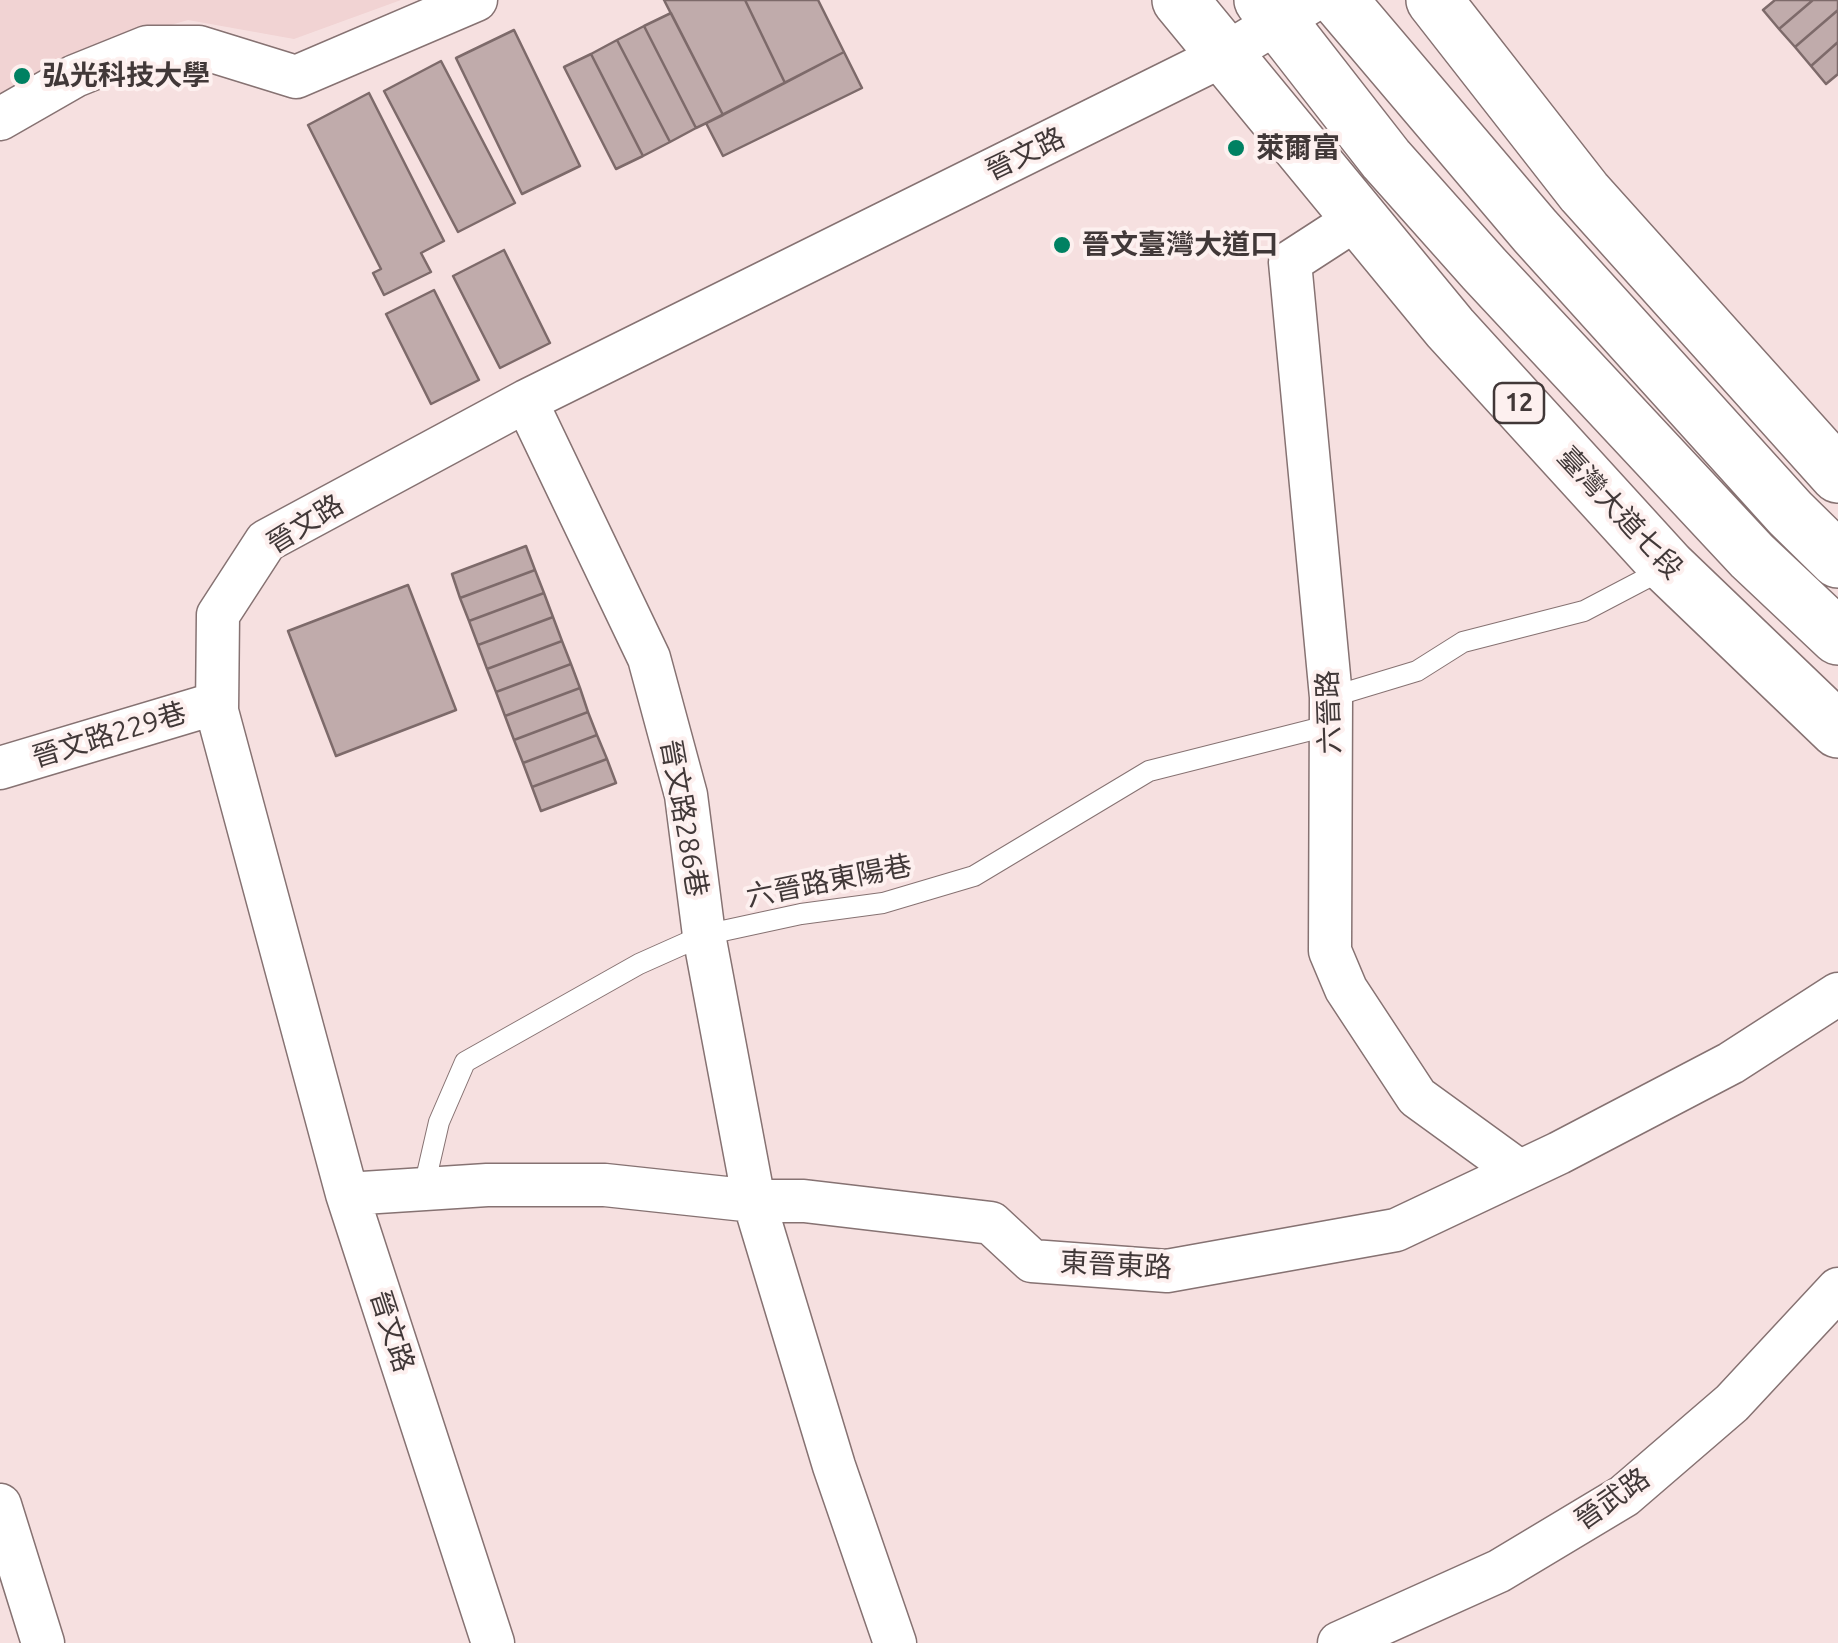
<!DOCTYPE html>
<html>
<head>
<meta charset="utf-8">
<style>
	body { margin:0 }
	canvas { display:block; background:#f6e0e0 }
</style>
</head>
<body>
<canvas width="1838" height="1643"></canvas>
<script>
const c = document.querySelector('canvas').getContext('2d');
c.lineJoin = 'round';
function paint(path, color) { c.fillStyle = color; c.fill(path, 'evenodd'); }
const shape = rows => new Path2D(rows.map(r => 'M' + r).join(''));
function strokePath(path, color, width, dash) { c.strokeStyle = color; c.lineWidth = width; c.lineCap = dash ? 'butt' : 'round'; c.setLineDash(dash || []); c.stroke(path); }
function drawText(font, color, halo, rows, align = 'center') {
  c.font = font + ' Ubuntu,"Noto Sans TC",sans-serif'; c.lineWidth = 8; c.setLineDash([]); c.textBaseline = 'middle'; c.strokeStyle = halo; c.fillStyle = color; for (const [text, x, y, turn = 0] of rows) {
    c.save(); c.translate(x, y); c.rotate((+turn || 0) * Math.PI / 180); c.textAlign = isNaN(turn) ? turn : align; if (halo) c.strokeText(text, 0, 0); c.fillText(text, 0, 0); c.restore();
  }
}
const built = shape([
	[0,0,401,0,294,39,188,20,88,49,0,102]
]);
const building = shape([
	[664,0,745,0,785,83,723,115,664,0],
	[745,0,818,0,844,52,785,83,745,0],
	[1775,0,1813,0,1779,29,1763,10,1775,0],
	[1813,0,1838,0,1838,10,1795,47,1779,29,1813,0],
	[1838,10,1838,42,1811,66,1795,47,1838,10],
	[671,13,723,115,696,128,644,26,671,13],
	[644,26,696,128,670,142,617,40,644,26],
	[514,30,580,166,522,194,456,58,514,30],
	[617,40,670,142,643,156,591,54,617,40],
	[1838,42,1838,74,1826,84,1811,66,1838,42],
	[844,52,862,88,723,156,706,123,844,52],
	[591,54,643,156,616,169,564,67,591,54],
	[441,61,515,203,458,232,384,91,441,61],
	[369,93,444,241,421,253,431,272,384,295,373,273,381,269,308,125,369,93],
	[504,250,550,343,500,368,453,276,504,250],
	[434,290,479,380,431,404,386,314,434,290],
	[526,546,535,570,460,598,452,574,526,546],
	[535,570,544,593,469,621,460,598,535,570],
	[408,585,456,710,336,756,288,631,408,585],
	[544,593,553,617,478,645,469,621,544,593],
	[553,617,562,641,487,669,478,645,553,617],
	[562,641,571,664,496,692,487,669,562,641],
	[571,664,580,688,505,716,496,692,571,664],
	[580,688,588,712,514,740,505,716,580,688],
	[588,712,597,735,523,763,514,740,588,712],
	[597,735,607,759,532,787,523,763,597,735],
	[607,759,616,783,541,811,532,787,607,759]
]);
const service = shape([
	[1331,697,1417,671,1463,642,1584,611,1666,568],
	[424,1187,439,1122,465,1062,639,964,704,935,801,914,883,903,974,876,1149,771,1331,725]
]);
const minor = shape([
	[0,119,75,76,147,47,199,47,296,77,476,0],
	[1361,216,1290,262,1331,697,1330,951,1346,989,1417,1097,1519,1171],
	[526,401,649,658,686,795,704,935,754,1201,834,1466,895,1643],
	[0,768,217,703],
	[347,1194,487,1185,605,1185,754,1201,804,1201,991,1223,1032,1261,1167,1271,1396,1230,1559,1153,1731,1063,1838,994],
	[0,1505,43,1643],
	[493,1643,347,1194,217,711,218,615,266,541,526,401,1222,56,1314,0],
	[1339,1643,1499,1571,1624,1496,1732,1403,1838,1289]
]);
const primary = shape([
	[1180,0,1450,328,1668,567,1838,730],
	[1262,0,1386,159,1484,269,1752,556,1838,637],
	[1339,0,1535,231,1790,513,1838,560],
	[1434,0,1584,192,1838,475]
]);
const markers = [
	[22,76,10,"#008162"],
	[1236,148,10,"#008162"],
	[1062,245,10,"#008162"]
];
const shields = [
	[1519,403,50]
];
const shieldNames = [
	["12",1519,403]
];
const poiNames = [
	["弘光科技大學",42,76],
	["萊爾富",1256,148],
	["晉文臺灣大道口",1082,245]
];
const streetNames = [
	["晉文路",1025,154,-26],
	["臺灣大道七段",1620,513,47],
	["晉文路",305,524,-32],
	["六晉路",1329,712,-92],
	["晉文路229巷",109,735,-17],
	["晉文路286巷",684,818,80],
	["六晉路東陽巷",829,881,-11],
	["東晉東路",1116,1265,3],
	["晉文路",392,1331,72],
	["晉武路",1612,1499,-35]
];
paint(built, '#f1d3d3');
paint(building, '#c0abab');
strokePath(building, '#7d6a6a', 2.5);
strokePath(service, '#867272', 22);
strokePath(minor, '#867272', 45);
strokePath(primary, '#867272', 58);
strokePath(service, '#fff', 20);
strokePath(minor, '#fff', 42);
strokePath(primary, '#fff', 55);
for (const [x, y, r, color] of markers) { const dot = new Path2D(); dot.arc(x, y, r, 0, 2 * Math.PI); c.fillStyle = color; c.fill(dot); strokePath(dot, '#fdf0ef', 4); }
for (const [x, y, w] of shields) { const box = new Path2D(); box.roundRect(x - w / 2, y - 20, w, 40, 8); c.fillStyle = '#fdf0ef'; c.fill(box); strokePath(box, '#413838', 2.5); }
drawText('bold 25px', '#413838', null, shieldNames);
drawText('bold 28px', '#413838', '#fdf0ef', poiNames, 'left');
drawText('28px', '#413838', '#fdf0ef', streetNames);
</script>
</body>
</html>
